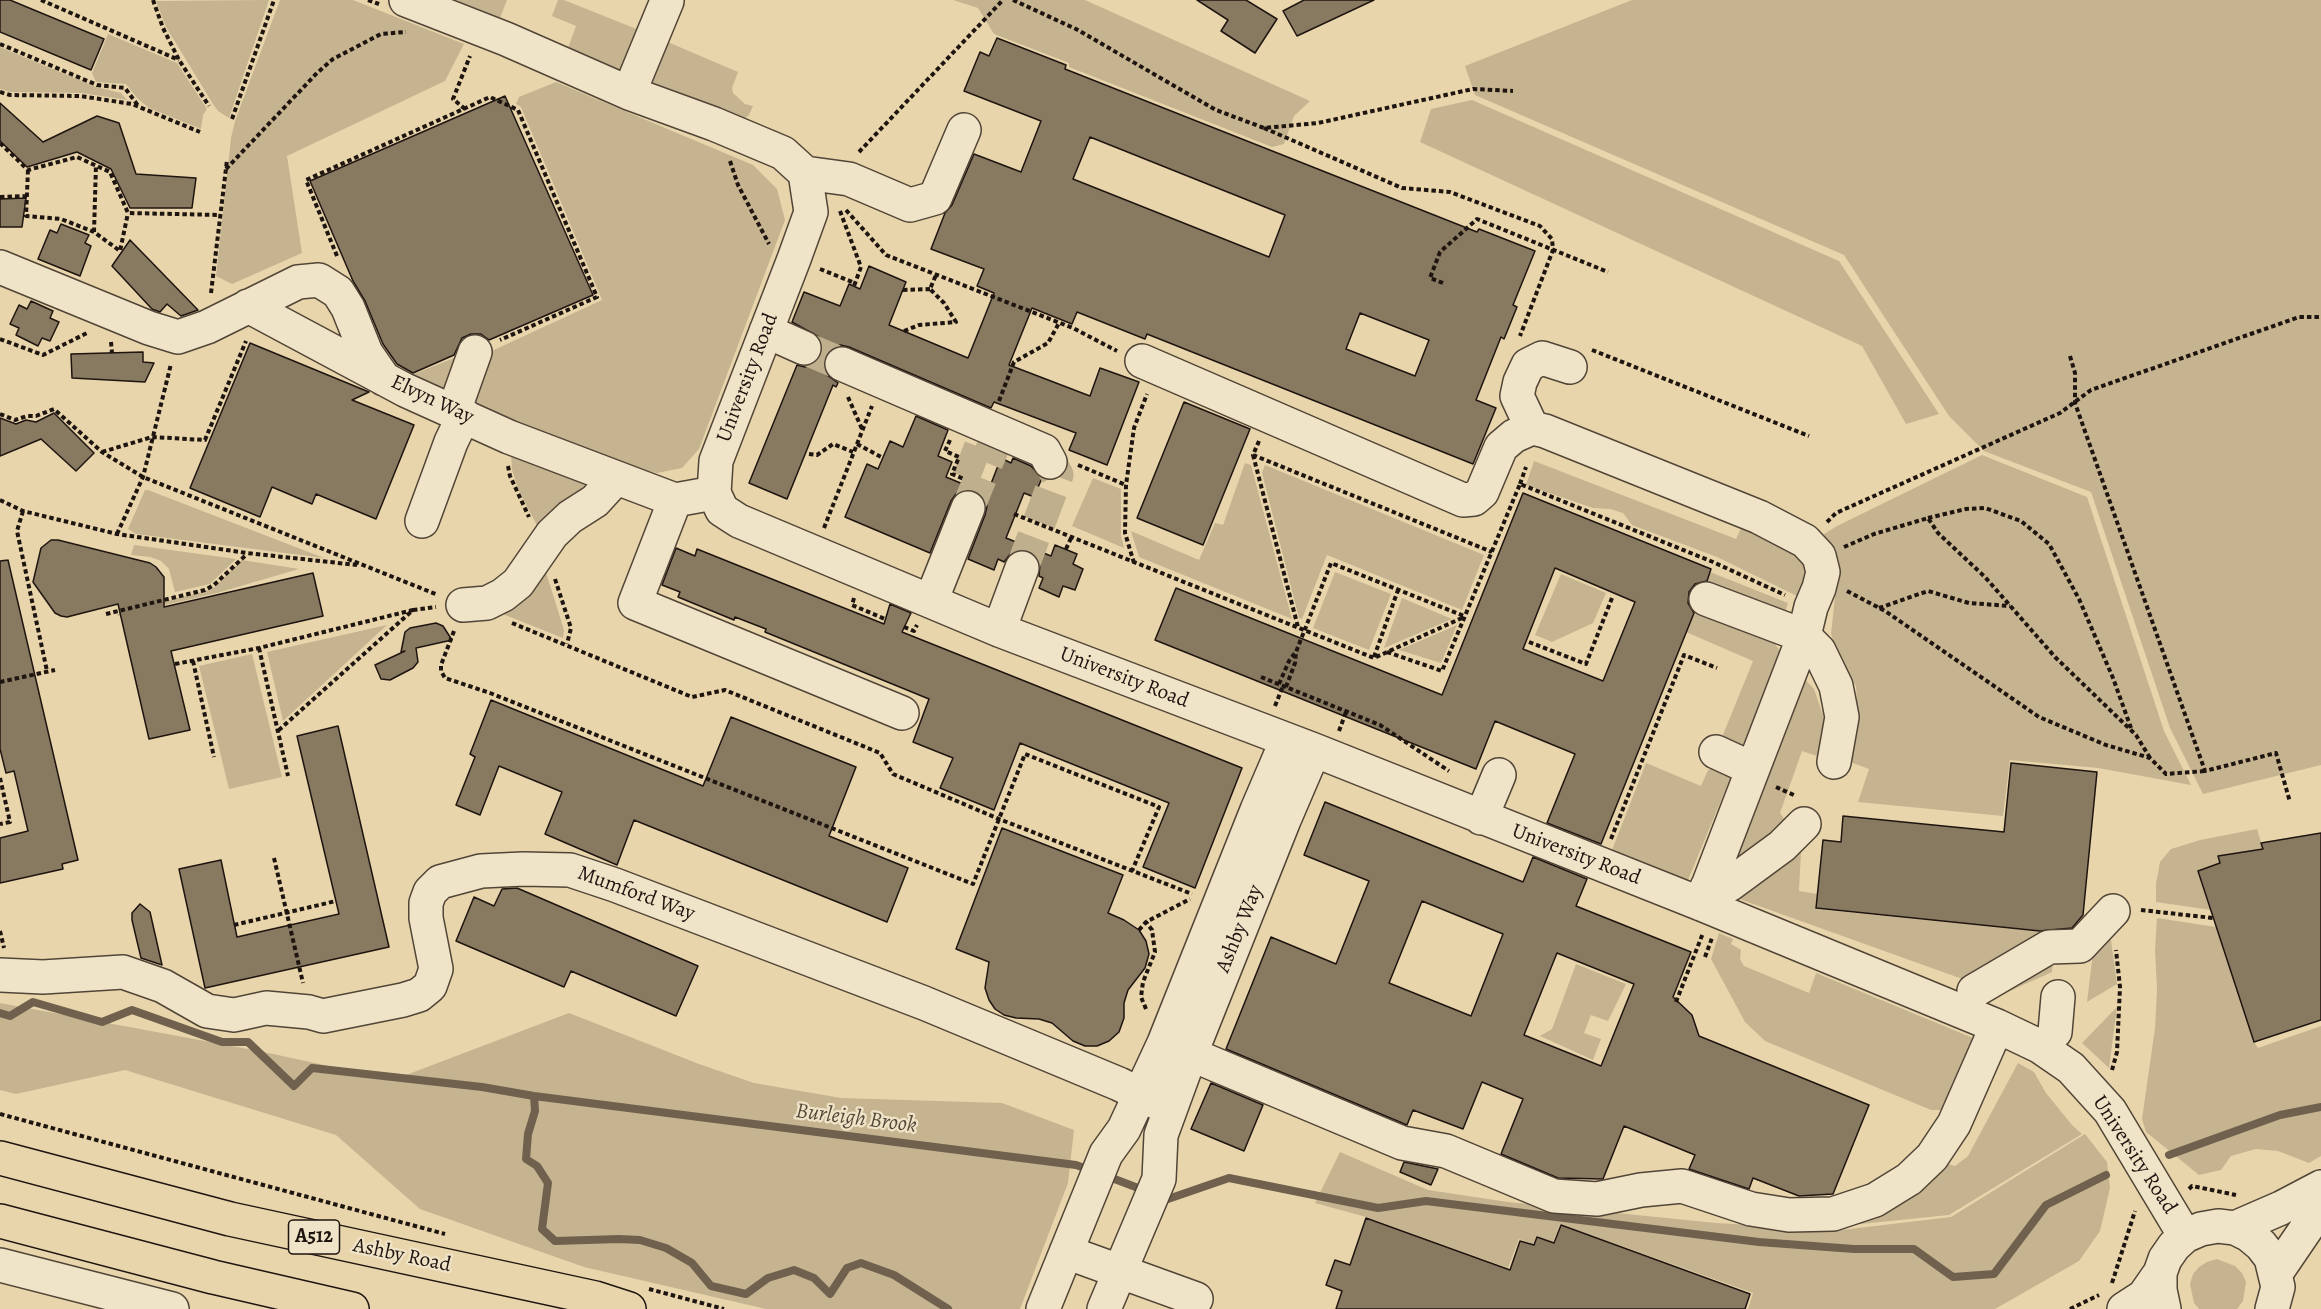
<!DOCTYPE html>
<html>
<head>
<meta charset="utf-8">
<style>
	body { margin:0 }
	canvas { display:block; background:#e8d5ab }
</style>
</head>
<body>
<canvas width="2321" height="1309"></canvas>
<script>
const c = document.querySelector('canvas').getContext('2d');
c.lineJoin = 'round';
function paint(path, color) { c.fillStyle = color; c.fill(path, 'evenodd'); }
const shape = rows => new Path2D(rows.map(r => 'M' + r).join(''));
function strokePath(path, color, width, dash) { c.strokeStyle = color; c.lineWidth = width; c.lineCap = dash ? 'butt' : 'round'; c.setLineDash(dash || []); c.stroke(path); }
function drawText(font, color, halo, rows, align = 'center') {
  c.font = font + ' Alegreya,serif'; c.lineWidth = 4.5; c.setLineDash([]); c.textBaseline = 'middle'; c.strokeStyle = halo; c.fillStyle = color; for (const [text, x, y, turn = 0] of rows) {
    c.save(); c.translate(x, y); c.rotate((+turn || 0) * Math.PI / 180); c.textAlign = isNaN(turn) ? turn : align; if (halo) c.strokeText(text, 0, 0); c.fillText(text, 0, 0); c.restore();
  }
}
const green = shape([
	[269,0,229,118,218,111,213,104,166,27,156,1],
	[280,0,353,0,464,44,445,81,287,156,302,253,232,284,216,276,231,138,235,121],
	[444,0,507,0,499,21],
	[558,0,564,0,644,32,631,68,617,73,568,48,576,26,552,16],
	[953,0,1085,0,1310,101,1294,116,1284,144,1272,147,1069,67,1069,63,994,34,978,8],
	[1632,0,2321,0,2321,765,2203,794,2170,728,2091,492,1984,451,1949,416,1844,255,1475,95,1465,66],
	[108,34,177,63,207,109,203,115,201,129,149,108,138,99,126,84,96,82,92,73],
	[663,40,738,72,732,88,733,93,745,104,753,106,749,115,743,120,650,85,650,71],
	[0,47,96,87,121,93,127,100,82,93,11,92,0,89],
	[556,82,753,165,777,189,785,220,699,449,682,468,657,473,649,471,545,434,471,403,483,355,602,300,521,107,516,104,519,97],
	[1472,100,1839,261,1939,414,1906,424,1862,346,1420,142,1431,109],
	[351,280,396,381,462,355,446,405,407,390,385,378,369,352,351,309,340,292],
	[511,453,605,479,543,537,519,491,512,470],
	[1982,455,2087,497,2164,731,2191,785,2098,768,2010,760,2003,816,1858,802,1869,769,1850,762,1858,719,1856,686,1841,662,1831,634,1838,569,1821,536,1837,526],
	[1534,461,1736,539,1743,524,1798,557,1807,567,1809,578,1799,597,1717,557,1632,525,1623,513,1610,509,1593,508,1526,485],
	[1245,463,1251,465,1292,619,1139,557,1131,531,1199,560,1215,523,1223,525],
	[1265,465,1484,555,1462,610,1327,555,1302,619,1299,618,1262,473],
	[1093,478,1121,489,1121,535,1124,548,1072,526],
	[145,490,148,490,324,558,136,534,128,529],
	[134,545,236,559,210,584,175,592,169,569,161,561,150,557,131,555],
	[242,560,299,569,217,593,118,616,117,614,205,591,215,587],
	[544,566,564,630,563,638,495,611],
	[1335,572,1391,594,1369,650,1313,628],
	[1710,572,1788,603,1782,622,1703,589],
	[1561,574,1606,593,1593,623,1552,642,1535,635],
	[1402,598,1452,619,1384,648],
	[1697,604,1778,635,1774,643,1782,653,1739,757,1718,747,1753,661,1686,632],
	[387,625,283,721,267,652],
	[1457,625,1441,663,1399,650],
	[252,654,282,777,229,789,199,666],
	[1801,675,1814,689,1824,718,1820,752,1823,758,1802,751,1780,813,1790,828,1724,871],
	[1646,763,1701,786,1708,770,1713,768,1732,774,1688,880,1612,850],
	[2257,829,2263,849,2198,871,2211,910,2156,902,2156,884,2160,862,2171,849,2200,840],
	[1799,848,1801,852,1799,891,1817,894,1816,909,2044,932,1968,981,1742,900,1737,895],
	[2157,918,2216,927,2254,1042,2258,1048,2321,1026,2321,1156,2309,1163,2278,1151,2256,1149,2231,1156,2221,1170,2199,1175,2146,1132,2142,1119,2155,1028,2157,989,2155,950],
	[1719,933,1733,939,1731,944,1741,950,1740,959,1744,966,1809,993,1816,973,1973,1038,1977,1044,1947,1110,1931,1110,1765,1041,1745,1022,1711,959],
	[2111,940,2117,984,2087,1002,2094,944],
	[2053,953,2052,972,2003,994,1987,987],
	[1576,964,1626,984,1608,1021,1591,1015,1584,1033,1601,1039,1593,1060,1540,1036,1552,1029],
	[0,1003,264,1052,393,1080,569,1013,699,1064,754,1083,841,1098,1002,1103,1074,1130,1068,1183,1020,1309,766,1309,584,1267,420,1209,336,1135,125,1070,16,1094,0,1090],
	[2117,1007,2109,1068,2082,1043],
	[2018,1063,2034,1072,2046,1093,2072,1125,2082,1134,1949,1215,1851,1225,1945,1156,1948,1164,1955,1166,1968,1156],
	[2085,1134,2107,1162,2110,1188,2100,1231,2079,1261,1995,1309,1748,1309,1753,1293,1560,1224,1553,1242,1537,1236,1533,1244,1519,1239,1508,1268,1366,1217,1315,1203,1340,1152,1428,1190,1508,1202,1716,1223,1841,1230,1951,1217],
	[2217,1259,2235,1266,2242,1273,2246,1282,2243,1301,2237,1309,2199,1309,2194,1303,2190,1284,2193,1274,2199,1267,2207,1262]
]);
const stream = shape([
	[0,1013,10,1016,33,1002,102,1022,132,1010,222,1042,248,1042,294,1086,312,1068,482,1087,534,1096,1076,1165,1090,1170],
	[534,1096,535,1111,528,1134,526,1159,537,1166,548,1183,542,1229,555,1241,619,1239,640,1240,666,1248,692,1263,711,1286,746,1294,768,1278,794,1270,814,1278,830,1294,847,1268,861,1263,894,1275,948,1309],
	[2169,1155,2280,1115,2321,1107],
	[1104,1175,1146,1191],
	[1160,1196,1168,1199,1229,1178,1378,1208,1426,1201,1759,1242,1854,1249,1914,1249,1953,1277,1994,1274,2046,1205,2106,1175]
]);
const building = shape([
	[0,0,10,0,104,39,91,70,0,32,0,0],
	[1197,0,1246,0,1277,19,1255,53,1221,31,1228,20,1197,0],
	[1304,0,1374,0,1297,36,1283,11,1304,0],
	[997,38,1066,65,1065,69,1477,232,1479,229,1535,251,1513,305,1517,307,1504,339,1501,337,1476,400,1496,408,1473,464,1147,334,1145,339,1077,312,1072,324,1032,308,1009,365,1090,396,1100,368,1139,382,1107,465,1069,450,1076,433,994,402,991,408,849,347,840,345,831,349,825,357,824,367,827,375,838,383,836,387,833,385,787,499,749,483,797,365,805,367,814,363,821,355,823,345,819,337,792,322,804,292,840,306,849,284,860,289,869,266,906,282,889,325,968,358,994,293,977,286,984,269,931,249,945,213,952,205,974,154,1021,172,1041,121,964,91,980,52,989,56,997,38],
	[1090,137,1285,215,1269,257,1073,179,1090,137],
	[1360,313,1429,340,1415,376,1346,349,1360,313],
	[505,96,593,295,489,340,481,334,471,334,462,338,454,355,413,373,397,364,383,344,365,301,353,281,310,181,505,96],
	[0,103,43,142,97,116,119,123,136,174,196,178,192,208,130,208,111,169,77,152,27,167,0,141,0,103],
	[26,198,22,227,0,227,0,199,26,198],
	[61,224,89,235,85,243,91,246,80,276,38,259,50,230,57,233,61,224],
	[130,240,198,310,181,316,167,304,160,312,152,309,112,266,130,240],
	[31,301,53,311,50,318,59,322,50,341,42,338,38,346,16,335,19,328,10,324,19,305,27,309,31,301],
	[250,343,369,392,352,400,414,425,376,519,316,494,312,504,272,487,260,517,190,488,250,343],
	[143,352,143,362,154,363,145,382,72,378,71,354,143,352],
	[1184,402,1250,429,1203,545,1137,518,1184,402],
	[54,413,94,453,76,471,41,439,0,456,0,418,16,424,26,420,36,422,54,413],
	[916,416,948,430,938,456,952,462,946,477,987,494,1001,458,1011,463,1013,458,1031,466,1042,478,1034,497,1024,493,1006,538,1051,556,1055,545,1077,554,1073,564,1083,569,1075,590,1063,586,1059,597,1039,588,1043,578,1039,576,1040,564,1036,556,1028,550,1018,550,1011,553,1004,562,998,559,994,570,968,559,985,515,987,506,983,497,974,490,965,490,956,494,951,501,930,553,845,517,867,464,878,469,890,441,903,447,916,416],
	[1523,493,1711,569,1707,581,1695,584,1689,592,1688,603,1694,613,1601,844,1547,823,1575,754,1495,721,1476,769,1155,640,1176,588,1442,695,1523,493],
	[1555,568,1635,602,1603,681,1523,649,1555,568],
	[51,540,58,540,150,563,156,567,164,577,164,607,313,573,323,616,171,651,190,730,149,739,118,604,67,617,61,616,55,613,33,582,41,548,51,540],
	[676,548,695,556,697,549,884,624,890,604,911,613,902,632,1242,768,1195,888,1143,867,1169,803,1020,743,994,810,940,788,953,758,913,742,929,699,765,632,766,629,735,617,734,620,678,597,680,592,662,585,676,548],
	[8,560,78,860,62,864,63,869,0,883,0,838,28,831,14,771,6,773,0,749,0,561,8,560],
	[436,623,443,626,452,640,416,648,418,662,413,668,390,680,381,679,375,665,405,651,401,652,405,632,410,628,436,623],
	[491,700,703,786,731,717,856,767,829,836,908,868,887,922,634,820,617,865,545,834,562,792,499,766,480,815,456,805,475,757,470,754,491,700],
	[338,726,389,947,205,988,179,869,221,860,237,937,339,914,297,736,338,726],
	[2011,763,2097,772,2083,915,2072,928,2040,931,1816,908,1823,840,1841,842,1843,816,2004,832,2011,763],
	[1325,802,1523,882,1533,857,1587,879,1576,906,1691,952,1673,997,1692,1015,1699,1036,1869,1105,1833,1194,1799,1196,1753,1178,1749,1189,1689,1169,1695,1155,1624,1126,1603,1179,1558,1178,1501,1154,1523,1099,1482,1082,1463,1129,1413,1110,1407,1125,1226,1049,1271,937,1336,964,1369,881,1304,855,1325,802],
	[1422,901,1503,934,1471,1016,1389,983,1422,901],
	[1557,953,1634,984,1601,1066,1524,1035,1557,953],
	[1002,828,1123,875,1108,913,1124,920,1139,930,1146,941,1149,954,1145,968,1128,990,1124,1003,1124,1018,1119,1032,1109,1041,1097,1046,1085,1046,1073,1041,1052,1023,1039,1019,1016,1018,1004,1015,995,1009,989,1000,985,988,989,962,956,949,1002,828],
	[2321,833,2321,1020,2254,1042,2198,871,2220,863,2218,856,2263,849,2261,843,2321,833],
	[517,888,698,966,676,1016,571,971,564,987,456,941,474,897,494,906,502,889,517,888],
	[140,904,150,912,162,965,141,958,132,920,132,913,140,904],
	[1211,1083,1263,1105,1244,1151,1191,1129,1211,1083],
	[1404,1162,1438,1169,1431,1185,1400,1172,1404,1162],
	[1366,1218,1510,1270,1520,1241,1534,1245,1537,1237,1554,1243,1561,1225,1750,1294,1745,1309,1336,1309,1342,1291,1326,1285,1335,1260,1350,1265,1366,1218]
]);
const minorTunnel = shape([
	[804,348,842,364],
	[959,457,985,467],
	[968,508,995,442],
	[1022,568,1057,475,1050,462]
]);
const path = shape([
	[41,0,179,60],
	[153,0,163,28,179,60,209,106],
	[368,0,379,4],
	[1013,0,1076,29,1216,110,1264,128,1318,123,1473,89,1513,91],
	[0,44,97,85,125,88,139,107],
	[0,92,10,95,80,96,132,104,200,132],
	[465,109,453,99,470,56],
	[232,119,274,0],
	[1264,128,1402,188,1450,192,1540,226,1552,239,1553,250,1520,336],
	[0,143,28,170,77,157,110,172,128,213,220,215],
	[859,152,1003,0],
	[730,161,738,185,769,244],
	[226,169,317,73,333,59,381,34,406,32],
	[28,170,26,216,61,219,94,232,120,251,128,213],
	[0,197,27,196],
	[846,210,886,255,1073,328,1117,351],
	[840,211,861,267,854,286],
	[94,232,96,165],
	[337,256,306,180,490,97,518,110,597,297,500,340],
	[820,269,855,283],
	[1443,283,1430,278,1440,252,1477,219,1608,272],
	[903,290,930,289],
	[211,293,227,160],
	[904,331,919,325,956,322,944,303,930,289,936,275],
	[0,339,43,355,87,333],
	[111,342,112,353],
	[1592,350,1809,436],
	[2070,356,2075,373,2075,403,2205,771,2276,753,2290,802],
	[848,397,862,429],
	[999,401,1014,362,1048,343,1059,323],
	[0,414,15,420,27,416,36,416,54,409,102,452,143,477,438,595],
	[950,440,945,451,959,457,952,474,964,479],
	[1259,441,1253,455,1492,552],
	[857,444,883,458],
	[102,452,152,437,205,440,246,341],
	[809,454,817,455,833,444,853,452],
	[1253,455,1298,627],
	[1078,465,1126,485],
	[508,466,510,476,529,517],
	[1520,484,1526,467],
	[0,500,23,511,117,534,247,553,357,565],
	[23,511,17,531,47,671],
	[1014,514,1374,658,1464,617],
	[1928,518,1966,509,1985,508,2021,521,2049,544,2079,599,2113,678,2131,728],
	[1827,522,1836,513,2060,413,2091,390,2299,317,2321,317],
	[824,528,872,406],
	[117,534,143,477,171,364],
	[1844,547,1874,534,1928,518,1938,533,1985,577,2055,657,2136,735,2150,758],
	[1066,549,1071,538],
	[1134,563,1125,533,1126,485,1134,428,1147,394],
	[555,579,571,628,567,644],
	[1847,591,1885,611,2039,717,2106,745,2150,758,2166,774,2205,771],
	[854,598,852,605,885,619],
	[1879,608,1928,591,1969,603,2010,606],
	[413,610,436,607],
	[106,614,205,590,214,585,247,554],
	[512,623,692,697,725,690,880,753,893,774,999,819,1192,894],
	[904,627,914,631,917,625],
	[454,631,441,665,441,671,445,678,490,693,973,884,1025,754,1159,807,1132,871],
	[1529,642,1586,664,1612,598],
	[259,648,288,776],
	[1387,652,1442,671,1520,484,1713,562,1785,595],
	[1374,657,1398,590],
	[193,661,214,757],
	[175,664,259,648,413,610,279,730],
	[1261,677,1380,725,1449,771],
	[0,682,55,670],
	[1279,684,1289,661,1295,653],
	[1286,687,1295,663,1296,652,1331,563,1464,616],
	[1275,706,1283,686],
	[1339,731,1346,712],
	[0,778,10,822,0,824],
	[1776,787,1796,796],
	[1611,839,1684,655,1717,668],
	[274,858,303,983],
	[2141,910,2213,918],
	[234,925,336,901],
	[1139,930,1146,922,1190,899],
	[0,931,4,948],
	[1705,957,1712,938],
	[1676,1002,1703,933],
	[1146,1009,1141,997,1143,982,1155,952,1152,930,1146,922],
	[2112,1070,2117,1052,2120,987,2116,950],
	[0,1114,445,1234],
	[2189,1189,2192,1186,2236,1195],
	[2112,1283,2135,1211],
	[649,1289,724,1309],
	[2070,1309,2099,1295]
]);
const minor = shape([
	[406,0,506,39,629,93,714,124,783,153,805,173,811,212,794,259,716,461,714,493,722,510,739,521,999,630,1314,750,1701,904,1997,1026,2039,1046,2071,1068,2110,1111,2185,1236],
	[629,93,667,1],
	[805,173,849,179,910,205,935,198,964,130],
	[0,267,149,328,178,337,207,327,298,282,319,280,338,292,348,308,366,353,384,379],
	[248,306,405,390,509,437,675,500,714,493],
	[766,331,804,348],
	[1142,361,1463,500,1474,499,1482,492,1501,447,1514,436,1532,428,1545,431,1759,517,1805,541,1819,556,1823,572,1819,588,1811,607,1804,636,1701,904],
	[842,364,1044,451,1050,462],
	[454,411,475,352],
	[1532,428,1517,396,1520,382,1528,365,1542,358,1570,367],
	[675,500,635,603,902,713],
	[422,521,451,442,464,415],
	[1706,599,1804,636,1819,651,1836,686,1842,717,1834,762],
	[931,601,968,508],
	[463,605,487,603,503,595,518,583,552,534,570,517,595,501,616,478],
	[999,630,1022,568],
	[1716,752,1753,769],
	[1481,818,1499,775],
	[1707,887,1729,885,1782,846,1804,824],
	[0,975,43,977,123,972,163,986,207,1011,234,1015,266,1008,309,1012,323,1016,403,1000,419,995,430,986,436,969,426,918,426,903,430,892,440,882,481,871,523,869,570,870,615,885,924,1003,1119,1084,1170,1109],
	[1974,991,2049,947,2080,946,2113,911],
	[2055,1032,2058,997],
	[1164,1043,1402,1143,1446,1151,1554,1196,1597,1199,1641,1190,1682,1186,1751,1209,1789,1215,1833,1214,1875,1200,1909,1179,1932,1157,1954,1124,1997,1026],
	[2235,1228,2281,1208,2321,1187],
	[1066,1252,1196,1299],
	[0,1265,172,1309],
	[2276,1273,2321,1207],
	[1043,1309,1106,1154,1124,1129,1164,1043,1257,810,1287,740],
	[1104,1309,1159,1179,1161,1135,1191,1053,1284,820,1314,750],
	[2124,1309,2144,1296,2160,1273],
	[2164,1309,2160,1290,2160,1273,2165,1259,2174,1246,2185,1236,2201,1229,2218,1226,2235,1228,2249,1235,2261,1245,2271,1258,2278,1287,2272,1309]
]);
const major = shape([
	[0,1158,230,1219,595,1298,629,1309],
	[0,1221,213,1277,352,1309]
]);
const shields = [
	[314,1237,51]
];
const shieldNames = [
	["A512",314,1237]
];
const streetNames = [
	["University Road",748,378,-69],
	["Elvyn Way",432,400,25],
	["University Road",1124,678,21],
	["University Road",1576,855,21],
	["Mumford Way",636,894,20],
	["Ashby Way",1240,929,-68],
	["University Road",2134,1155,57],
	["Ashby Road",402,1256,12]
];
const waterNames = [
	["Burleigh Brook",856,1119,7]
];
paint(green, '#c6b491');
strokePath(stream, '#6f614d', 8);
paint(building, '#887961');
strokePath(building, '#1f1510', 1.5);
strokePath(minorTunnel, '#c0af8c', 33, [33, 16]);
strokePath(minor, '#514537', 36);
strokePath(major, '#1f1510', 36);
strokePath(path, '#1f1510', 4, [4.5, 3]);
strokePath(minor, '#f0e4c8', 33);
strokePath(major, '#e8d5ab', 33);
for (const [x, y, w] of shields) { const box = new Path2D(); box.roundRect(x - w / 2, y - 17, w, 34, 4.5); c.fillStyle = '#f0e4c8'; c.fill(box); strokePath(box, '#1f1510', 1.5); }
drawText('bold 20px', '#1f1510', null, shieldNames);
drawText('21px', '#1f1510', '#f0e4c8', streetNames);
drawText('italic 22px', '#544839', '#f0e4c8', waterNames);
</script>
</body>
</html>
